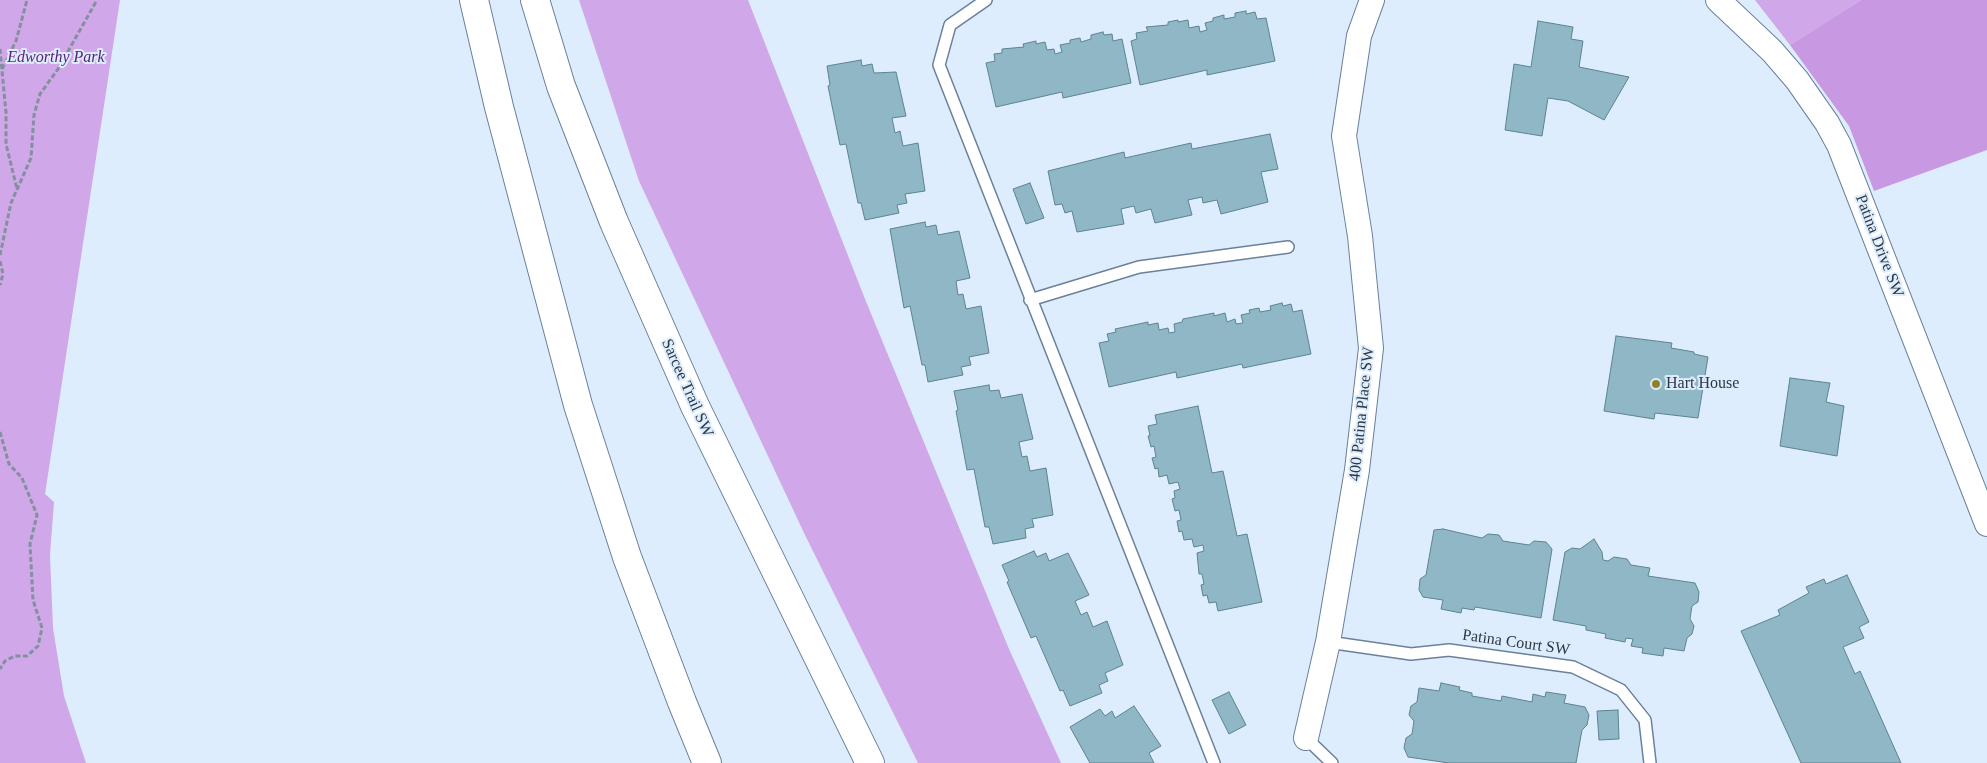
<!DOCTYPE html>
<html>
<head>
<meta charset="utf-8">
<style>
	body { margin:0 }
	canvas { display:block; background:#ddedfe }
</style>
</head>
<body>
<canvas width="1987" height="763"></canvas>
<script>
const c = document.querySelector('canvas').getContext('2d');
c.lineJoin = 'round';
function paint(path, color) { c.fillStyle = color; c.fill(path, 'evenodd'); }
const shape = rows => new Path2D(rows.map(r => 'M' + r).join(''));
function strokePath(path, color, width, dash) { c.strokeStyle = color; c.lineWidth = width; c.lineCap = dash ? 'butt' : 'round'; c.setLineDash(dash || []); c.stroke(path); }
function drawText(font, color, halo, rows, align = 'center') {
  c.font = font + ' "Times New Roman",serif'; c.lineWidth = 4; c.setLineDash([]); c.textBaseline = 'middle'; c.strokeStyle = halo; c.fillStyle = color; for (const [text, x, y, turn = 0] of rows) {
    c.save(); c.translate(x, y); c.rotate((+turn || 0) * Math.PI / 180); c.textAlign = isNaN(turn) ? turn : align; if (halo) c.strokeText(text, 0, 0); c.fillText(text, 0, 0); c.restore();
  }
}
const green = shape([
	[0,0,120,0,45,494,54,502,50,555,53,628,64,696,86,763,0,763],
	[579,0,748,0,865,299,1009,649,1061,763,918,763,805,535,639,181],
	[1755,0,1861,0,1790,45]
]);
const forest = shape([
	[1861,0,1987,0,1987,150,1874,191,1849,126,1790,45]
]);
const building = shape([
	[1246,11,1246,14,1255,12,1257,19,1266,18,1275,61,1207,75,1207,70,1140,85,1131,41,1137,39,1136,33,1148,31,1146,27,1168,25,1168,22,1178,20,1178,22,1188,20,1189,28,1199,26,1200,32,1207,30,1205,23,1213,21,1213,18,1224,15,1224,19,1235,17,1235,13,1246,11],
	[1538,21,1573,27,1571,39,1583,41,1579,67,1629,77,1604,120,1568,101,1548,98,1542,136,1505,130,1514,64,1531,67,1538,21],
	[1103,32,1104,35,1112,34,1113,41,1122,39,1131,83,1063,98,1062,92,996,107,986,63,995,61,994,54,1002,53,1002,49,1024,47,1023,44,1036,41,1036,44,1045,42,1047,50,1054,49,1055,54,1062,52,1060,45,1070,43,1070,40,1080,38,1081,42,1091,39,1091,35,1103,32],
	[861,60,862,66,872,64,874,73,896,72,906,116,892,118,895,133,900,131,903,146,918,143,925,191,905,194,907,203,897,205,899,213,865,220,861,203,858,203,846,144,840,145,828,86,830,85,827,66,861,60],
	[1270,134,1278,169,1261,172,1268,202,1221,214,1217,200,1203,203,1202,197,1188,200,1192,215,1155,223,1151,209,1136,213,1134,206,1121,209,1124,224,1077,232,1072,211,1065,213,1062,204,1055,205,1048,171,1124,152,1125,158,1191,143,1192,149,1270,134],
	[1030,183,1044,218,1026,224,1013,189,1030,183],
	[925,222,926,227,936,225,938,235,959,231,970,278,956,281,958,295,963,294,966,309,981,306,989,353,969,357,971,365,961,367,963,375,928,382,925,365,922,365,910,306,904,308,890,229,925,222],
	[1282,303,1283,306,1291,304,1293,312,1302,310,1311,354,1243,368,1242,364,1177,378,1176,372,1109,387,1099,343,1109,341,1107,334,1116,332,1115,329,1148,322,1148,325,1158,323,1159,330,1168,328,1169,333,1175,332,1174,324,1182,322,1183,319,1214,313,1214,316,1225,313,1227,322,1235,319,1236,324,1243,323,1241,315,1250,313,1249,310,1259,308,1260,312,1271,310,1270,306,1282,303],
	[1616,336,1672,343,1671,348,1694,352,1694,354,1708,357,1698,418,1655,413,1654,419,1604,411,1616,336],
	[1790,378,1830,383,1826,402,1844,406,1837,456,1780,446,1790,378],
	[989,385,990,391,999,390,1001,398,1022,394,1033,439,1019,442,1022,457,1027,456,1030,471,1046,468,1053,515,1032,519,1034,527,1025,529,1026,538,993,544,989,527,985,527,974,469,967,470,956,411,958,410,954,391,989,385],
	[1198,406,1212,473,1223,471,1237,536,1247,534,1262,602,1218,611,1216,602,1209,603,1207,595,1203,596,1201,585,1204,584,1202,574,1199,574,1197,553,1204,551,1203,545,1194,547,1192,539,1184,540,1182,531,1179,532,1177,521,1181,520,1179,510,1175,511,1172,499,1175,498,1174,491,1180,489,1178,482,1169,484,1167,475,1159,477,1158,468,1155,469,1152,458,1156,457,1154,446,1151,447,1148,436,1150,436,1148,426,1157,424,1155,415,1198,406],
	[1443,529,1482,538,1488,534,1499,535,1503,541,1529,545,1534,541,1546,542,1552,549,1541,618,1475,607,1474,610,1462,608,1461,613,1441,609,1443,600,1423,597,1419,590,1420,579,1426,575,1434,530,1443,529],
	[1594,539,1602,552,1603,560,1608,561,1614,557,1627,559,1631,565,1650,568,1648,576,1695,583,1699,592,1698,602,1692,606,1690,619,1694,626,1692,634,1687,638,1684,651,1664,648,1663,656,1642,653,1643,648,1631,646,1633,639,1626,638,1625,642,1605,638,1606,634,1586,630,1586,626,1553,620,1565,552,1572,548,1580,549,1594,539],
	[1034,551,1037,557,1046,553,1049,561,1068,553,1089,595,1075,601,1081,615,1087,612,1093,627,1107,621,1123,665,1105,673,1108,681,1099,685,1102,693,1070,706,1063,690,1060,691,1036,636,1031,638,1007,582,1009,581,1002,565,1034,551],
	[1847,575,1869,622,1859,627,1864,638,1843,647,1855,674,1860,671,1901,763,1801,763,1741,631,1780,615,1778,610,1809,593,1806,587,1824,579,1826,584,1847,575],
	[1441,683,1460,687,1459,690,1472,693,1472,696,1501,701,1502,696,1532,702,1533,694,1545,697,1546,692,1566,695,1564,703,1585,707,1589,715,1587,725,1582,730,1576,763,1449,763,1408,757,1404,748,1406,738,1412,734,1414,721,1409,715,1411,706,1417,702,1419,688,1439,691,1441,683],
	[1229,692,1246,725,1229,734,1212,700,1229,692],
	[1134,706,1161,746,1149,753,1154,763,1090,763,1070,727,1100,709,1105,716,1112,711,1115,718,1134,706],
	[1618,710,1619,739,1599,740,1597,711,1618,710]
]);
const path = shape([
	[0,49,6,113,6,144,17,189],
	[2,69,16,41,27,0],
	[0,255,11,203,31,158,34,115,40,94,58,69,97,0],
	[0,261,3,274,0,285],
	[0,432,9,464,22,478,37,515,30,544,33,600,42,628,38,646,27,656,15,656,5,661,0,669]
]);
const service = shape([
	[986,0,950,25,939,65,1214,763],
	[1030,300,1139,267,1288,247],
	[1328,642,1411,654,1449,650,1573,667,1621,690,1645,720,1650,763],
	[1306,738,1332,763]
]);
const minor = shape([
	[1718,0,1772,51,1797,80,1827,123,1839,145,1987,524],
	[1306,738,1328,642,1357,470,1371,348,1360,236,1344,136,1359,36,1372,0]
]);
const trunk = shape([
	[474,0,499,107,578,405,627,557,682,702,707,763],
	[535,0,561,86,614,222,695,406,870,763]
]);
const markers = [
	[1656,384,5,"#8d8229"]
];
const parkNames = [
	["Edworthy Park",56,58]
];
const streetNames = [
	["Patina Drive SW",1879,246,69],
	["Sarcee Trail SW",687,388,66],
	["400 Patina Place SW",1362,414,-84],
	["Patina Court SW",1516,643,8]
];
const poiNames = [
	["Hart House",1666,384]
];
paint(green, '#d0a7e8');
paint(forest, '#c998e3');
paint(building, '#8fb7c6');
strokePath(building, '#5c8392', 1);
strokePath(service, '#6a809b', 14);
strokePath(minor, '#6a809b', 26);
strokePath(trunk, '#6a809b', 30);
strokePath(path, '#83909e', 3, [5, 2.5]);
strokePath(service, '#fff', 11);
strokePath(minor, '#fff', 24);
strokePath(trunk, '#fff', 28);
for (const [x, y, r, color] of markers) { const dot = new Path2D(); dot.arc(x, y, r, 0, 2 * Math.PI); c.fillStyle = color; c.fill(dot); strokePath(dot, '#ddedfe', 2); }
drawText('italic 16px', '#5c2078', '#ddedfe', parkNames);
drawText('16px', '#2e3843', '#ddedfe', streetNames);
drawText('16px', '#2e3843', '#ddedfe', poiNames, 'left');
</script>
</body>
</html>
